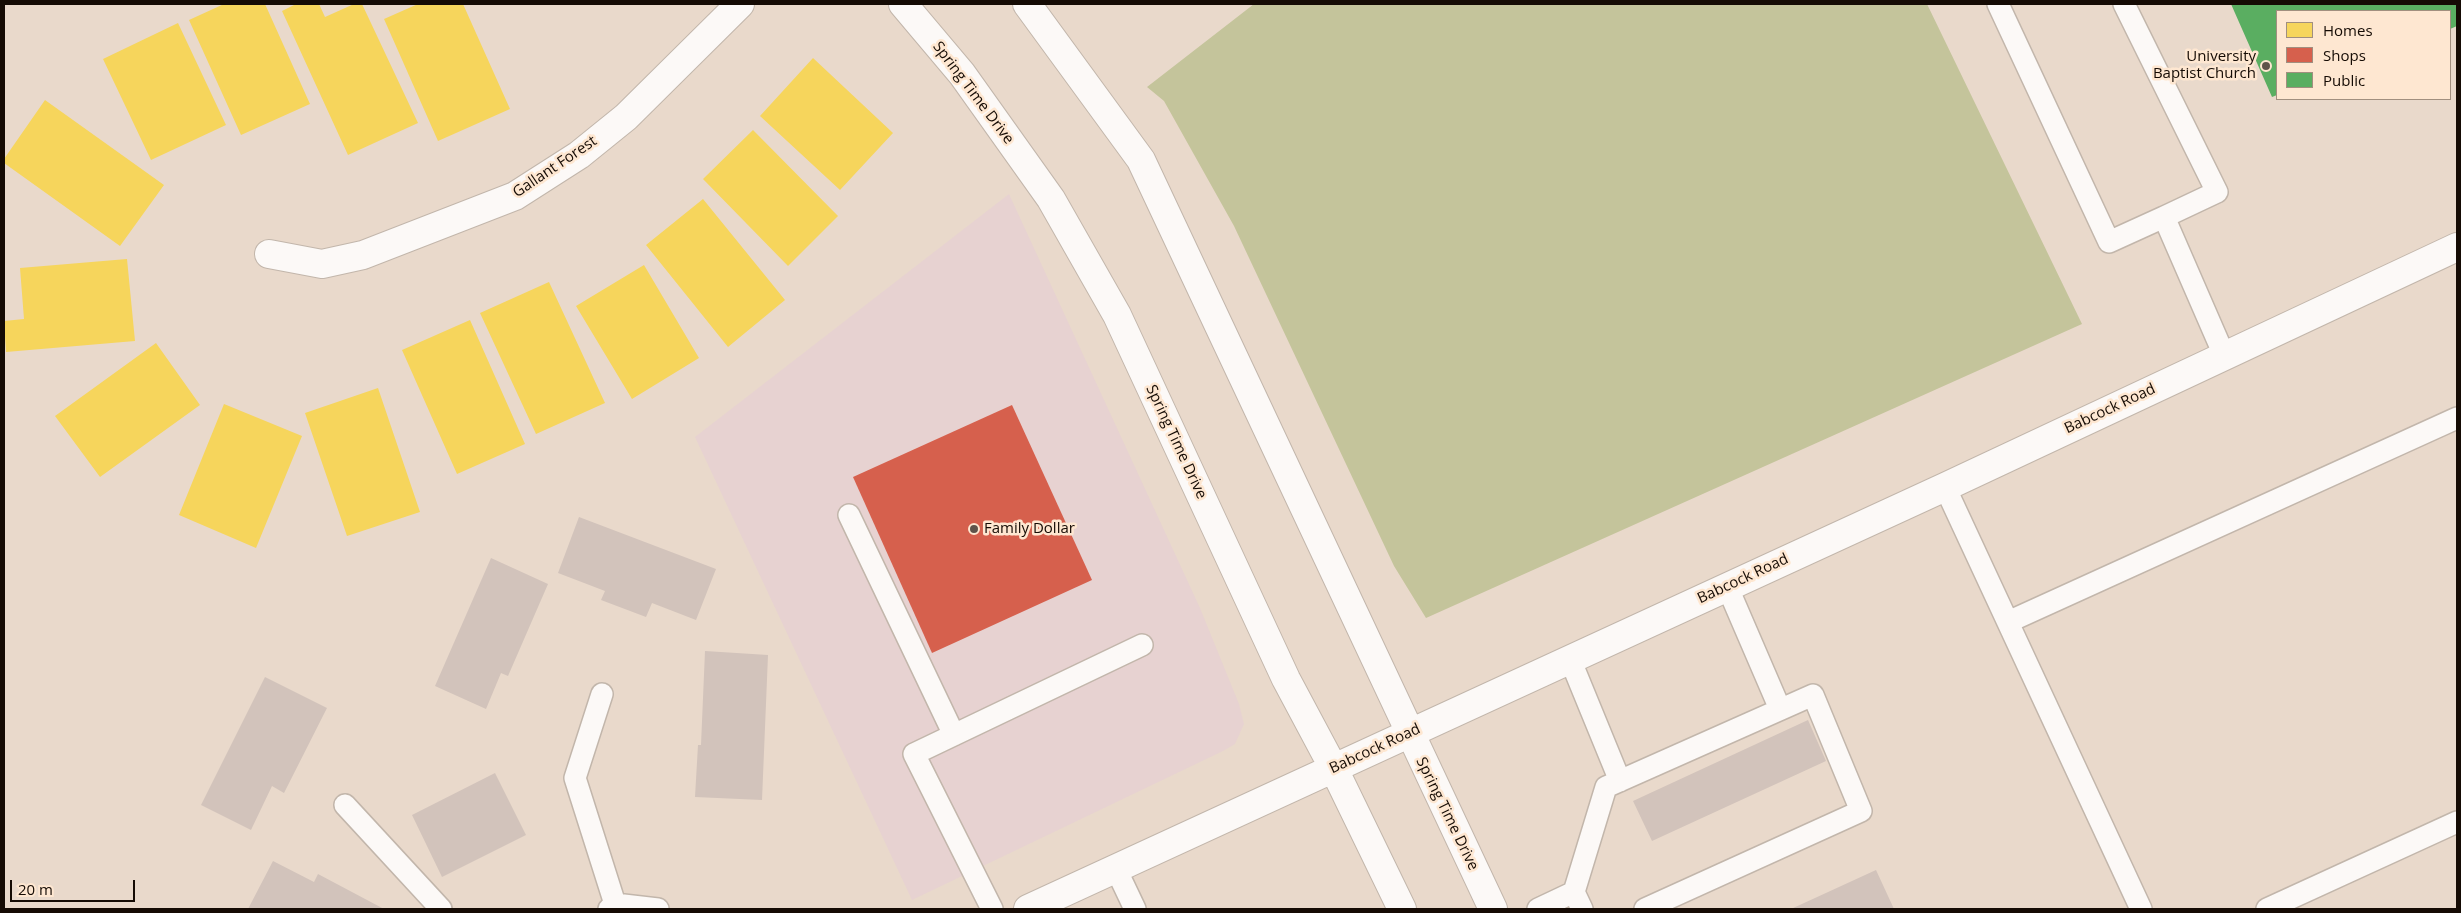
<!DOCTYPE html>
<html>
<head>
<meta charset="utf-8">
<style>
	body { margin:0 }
	#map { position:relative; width:2461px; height:913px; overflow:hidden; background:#e9d9cb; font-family:"Open Sans",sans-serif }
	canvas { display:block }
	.frame { position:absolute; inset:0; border:5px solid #150b04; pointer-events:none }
	.legend { position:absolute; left:2276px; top:10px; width:175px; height:90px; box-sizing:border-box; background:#fee7d1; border:1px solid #a18f7f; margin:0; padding:6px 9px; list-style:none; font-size:15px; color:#150b04 }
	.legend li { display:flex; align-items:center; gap:10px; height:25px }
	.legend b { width:25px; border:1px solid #a18f7f }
	.scale { position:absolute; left:10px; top:880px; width:125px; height:22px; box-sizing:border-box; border:2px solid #150b04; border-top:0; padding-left:6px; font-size:15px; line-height:18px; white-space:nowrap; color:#150b04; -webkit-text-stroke:4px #fee7d1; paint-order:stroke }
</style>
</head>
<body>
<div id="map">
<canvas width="2461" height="913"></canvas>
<div class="frame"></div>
<ul class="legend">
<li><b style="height:14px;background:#f6d55c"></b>Homes</li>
<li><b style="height:14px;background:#d6604d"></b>Shops</li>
<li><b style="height:14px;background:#5aae61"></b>Public</li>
</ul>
<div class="scale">20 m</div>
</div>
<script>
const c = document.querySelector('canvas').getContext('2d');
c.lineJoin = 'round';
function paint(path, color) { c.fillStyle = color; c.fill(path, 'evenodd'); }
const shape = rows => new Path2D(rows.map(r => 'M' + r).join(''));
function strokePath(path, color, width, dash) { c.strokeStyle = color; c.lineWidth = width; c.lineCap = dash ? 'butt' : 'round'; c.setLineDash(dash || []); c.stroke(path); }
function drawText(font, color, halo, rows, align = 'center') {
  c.font = font + ' "Open Sans",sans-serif'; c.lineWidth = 5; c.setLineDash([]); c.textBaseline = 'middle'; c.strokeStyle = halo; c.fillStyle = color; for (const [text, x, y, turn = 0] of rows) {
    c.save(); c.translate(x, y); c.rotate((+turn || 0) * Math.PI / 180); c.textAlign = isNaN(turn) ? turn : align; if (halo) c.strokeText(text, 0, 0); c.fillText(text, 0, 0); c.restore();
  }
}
const commercial = shape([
	[1009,194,1200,608,1239,704,1244,724,1235,744,1223,751,912,900,695,437]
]);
const green = shape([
	[1254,4,1927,4,2082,324,1426,618,1394,566,1234,226,1164,101,1147,87]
]);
const homes = shape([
	[224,4,265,4,310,104,241,135,189,20],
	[296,4,319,4,325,17,354,4,362,4,418,123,348,155,282,11],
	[418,4,463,4,510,109,438,141,384,19],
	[178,23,226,125,151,160,103,59],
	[813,58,893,133,840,190,760,116],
	[45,100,164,185,120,246,4,163,4,159],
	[753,130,838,216,788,266,703,179],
	[703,199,785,300,728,347,646,245],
	[127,259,135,341,6,352,4,321,24,319,20,268],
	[644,265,699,358,632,399,576,306],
	[549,282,605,403,536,434,480,313],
	[470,320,525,444,457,474,402,350],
	[156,343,200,405,100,477,55,416],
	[378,388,420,512,347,536,305,413],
	[224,404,302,436,256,548,179,515]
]);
const shops = shape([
	[1012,405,1092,580,932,653,853,477]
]);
const public = shape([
	[2231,4,2457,4,2457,26,2450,29,2450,11,2277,11,2277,95,2272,97]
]);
const building = shape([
	[579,517,716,569,696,620,652,603,646,617,601,600,605,591,558,573],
	[491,558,548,584,508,676,501,673,486,709,435,686],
	[705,651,768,655,762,800,695,797,698,745,701,745],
	[265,677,327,708,284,793,272,786,251,830,201,805],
	[1808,720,1826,761,1652,841,1633,801],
	[495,773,526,835,442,877,412,815],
	[273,861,314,882,318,874,384,909,248,909],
	[1876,870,1894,909,1791,909]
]);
const lane = shape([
	[1998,4,2109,242,2164,217,2224,355],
	[2124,4,2217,192,2164,217],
	[1945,487,2141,909],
	[849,515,954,735],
	[1727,586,1780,709],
	[2008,622,2457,418],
	[1570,659,1620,781],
	[602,694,575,778,615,904],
	[345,805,441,909],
	[1116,869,1135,909],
	[609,909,615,904,658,909],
	[992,909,914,754,1142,645],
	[1538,909,1574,892],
	[1582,909,1574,892,1606,787,1813,695,1861,811,1645,909],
	[2267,909,2457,822]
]);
const street = shape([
	[269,254,322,264,363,255,515,196,579,155,626,117,740,4]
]);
const secondary = shape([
	[903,4,962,74,1051,199,1117,315,1286,679,1334,769,1402,909],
	[1027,4,1141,160,1493,909],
	[1028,909,1945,487,2457,247]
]);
const markers = [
	[2266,66,5,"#5f534a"],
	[974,529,5,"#5f534a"]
];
const poiNames = [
	["University",2256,57],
	["Baptist Church",2256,74],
	["Family Dollar",984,529,"left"]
];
const streetNames = [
	["Spring Time Drive",973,93,53],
	["Gallant Forest",555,167,-34],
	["Babcock Road",2110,409,-25],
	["Spring Time Drive",1176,442,65],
	["Babcock Road",1743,579,-25],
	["Babcock Road",1375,749,-25],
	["Spring Time Drive",1447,814,64]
];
paint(commercial, '#e7d2d1');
paint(green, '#c4c49b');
paint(homes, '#f6d55c');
paint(shops, '#d6604d');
paint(public, '#5aae61');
paint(building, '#d2c3bb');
strokePath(lane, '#c2b6ab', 24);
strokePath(street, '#c2b6ab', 30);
strokePath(secondary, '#c2b6ab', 30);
strokePath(lane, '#fcf9f7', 21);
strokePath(street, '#fcf9f7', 28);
strokePath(secondary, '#fcf9f7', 28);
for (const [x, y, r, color] of markers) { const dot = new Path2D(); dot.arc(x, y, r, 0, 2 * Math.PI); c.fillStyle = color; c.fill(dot); strokePath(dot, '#fee7d1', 2); }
drawText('15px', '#150b04', '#fee7d1', poiNames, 'right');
drawText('15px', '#150b04', '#fee7d1', streetNames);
</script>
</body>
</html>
